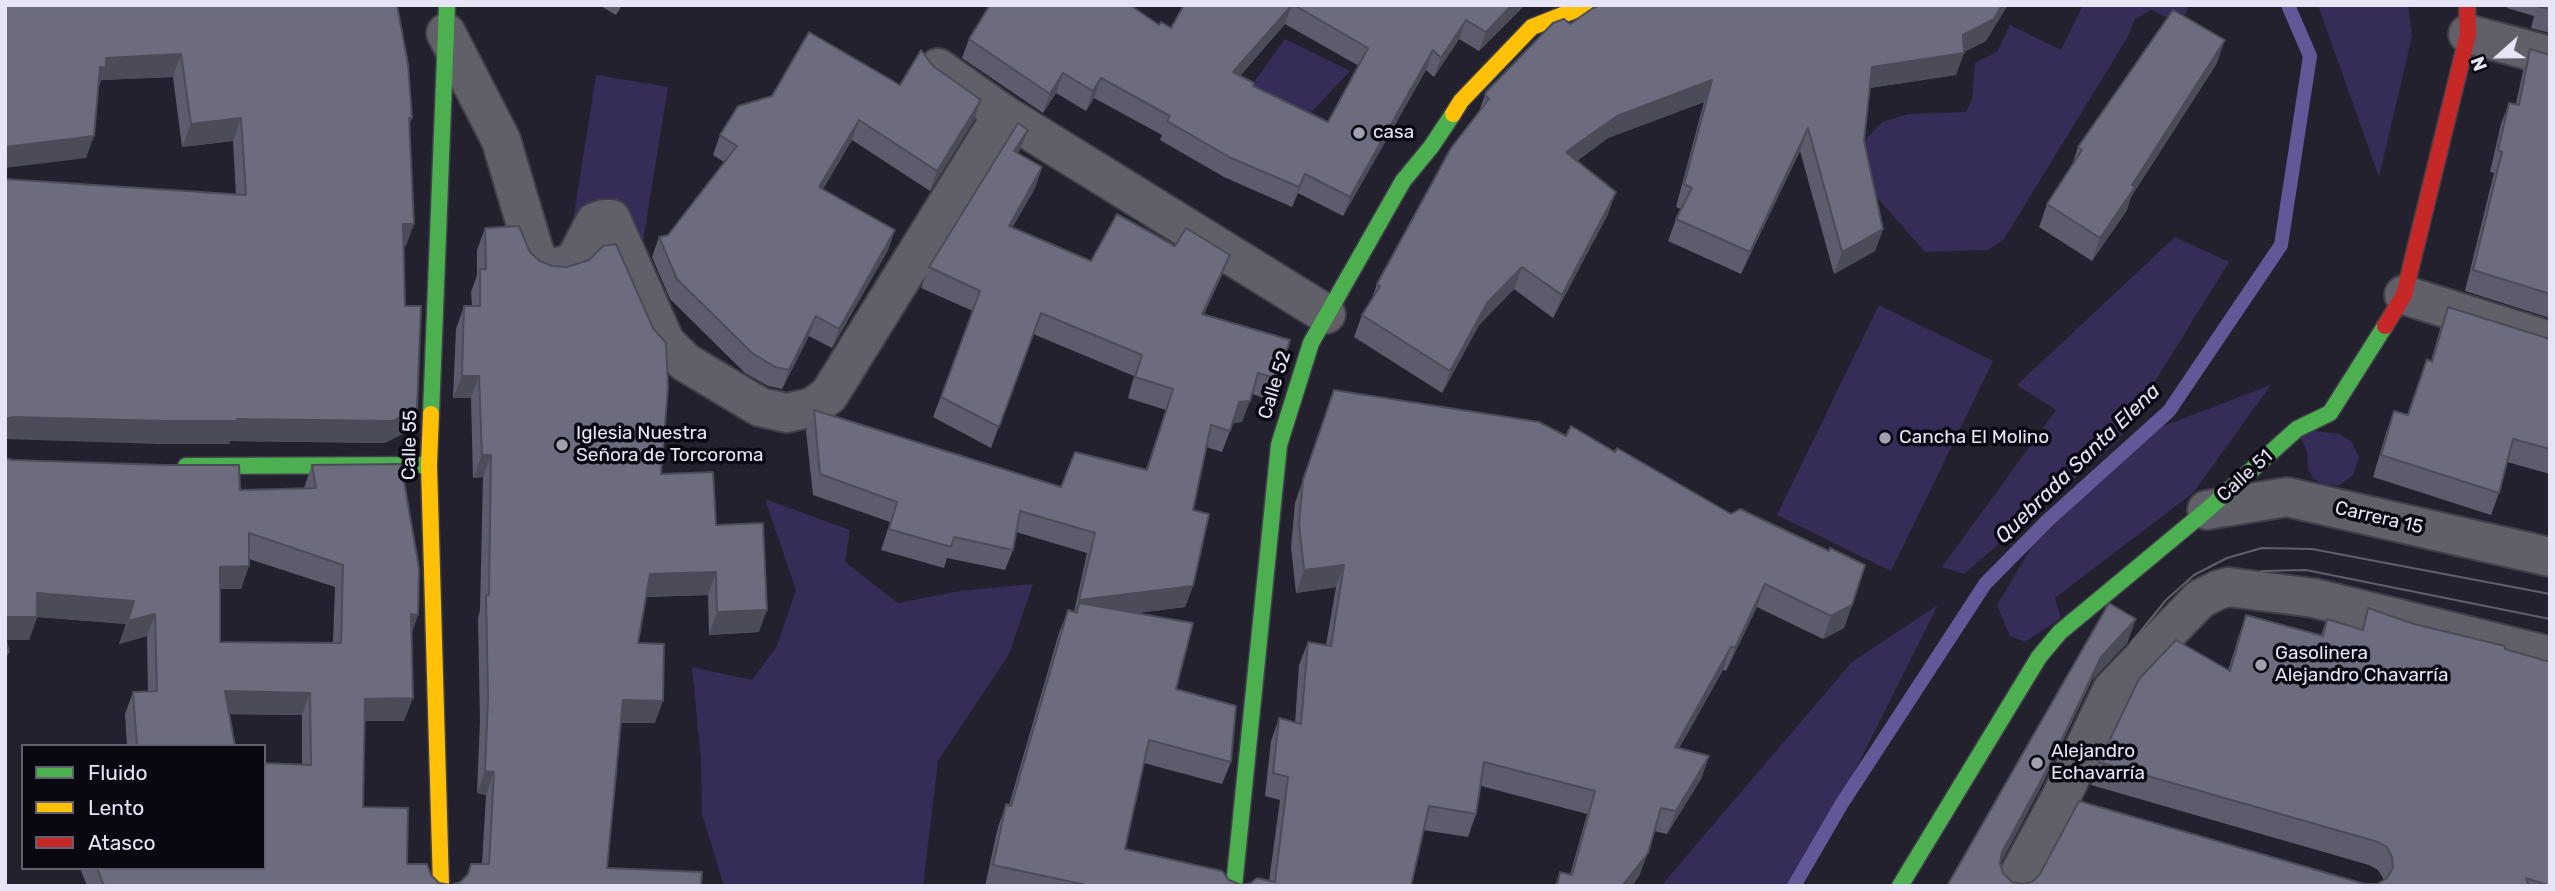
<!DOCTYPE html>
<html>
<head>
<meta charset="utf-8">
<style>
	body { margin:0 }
	#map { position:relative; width:2555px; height:891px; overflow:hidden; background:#22212d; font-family:Rubik,sans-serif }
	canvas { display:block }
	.frame { position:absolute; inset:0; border:7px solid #e7e5f5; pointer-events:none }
	.legend { position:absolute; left:21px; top:744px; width:245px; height:126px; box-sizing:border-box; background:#090811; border:2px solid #62606c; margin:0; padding:9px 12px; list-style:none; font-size:21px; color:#e7e5f5 }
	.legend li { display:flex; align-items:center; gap:14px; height:35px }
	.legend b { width:35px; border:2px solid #62606c }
	.north { position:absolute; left:2464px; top:21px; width:70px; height:70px; -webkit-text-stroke:5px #090811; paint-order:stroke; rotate:249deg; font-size:19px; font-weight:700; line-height:28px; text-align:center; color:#e7e5f5 }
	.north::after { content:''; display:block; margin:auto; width:24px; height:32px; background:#e7e5f5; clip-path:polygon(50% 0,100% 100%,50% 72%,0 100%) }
</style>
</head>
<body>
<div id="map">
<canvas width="2555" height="891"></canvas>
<div class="frame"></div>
<ul class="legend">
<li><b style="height:9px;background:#4caf50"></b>Fluido</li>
<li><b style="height:9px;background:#ffc107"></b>Lento</li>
<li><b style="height:9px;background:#c62828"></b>Atasco</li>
</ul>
<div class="north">N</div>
</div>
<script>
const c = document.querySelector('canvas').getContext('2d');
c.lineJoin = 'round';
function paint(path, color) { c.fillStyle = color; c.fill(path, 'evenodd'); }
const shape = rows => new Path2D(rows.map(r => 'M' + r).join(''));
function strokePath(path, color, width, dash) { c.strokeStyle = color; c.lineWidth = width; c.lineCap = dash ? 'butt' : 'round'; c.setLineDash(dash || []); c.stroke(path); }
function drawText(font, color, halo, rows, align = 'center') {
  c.font = font + ' Rubik,sans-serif'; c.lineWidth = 7; c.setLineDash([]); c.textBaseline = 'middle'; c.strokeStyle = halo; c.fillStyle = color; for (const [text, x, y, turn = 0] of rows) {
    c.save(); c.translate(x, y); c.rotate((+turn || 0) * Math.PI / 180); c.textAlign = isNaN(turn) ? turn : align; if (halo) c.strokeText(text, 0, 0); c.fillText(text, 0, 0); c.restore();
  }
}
const green = shape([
	[2083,5,2189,5,2186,13,2177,22,2151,10,2135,19,2127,38,2004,239,1988,250,1925,252,1858,176,1866,139,1882,122,1908,114,1966,112,1972,100,1975,63,1997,52,2010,25,2061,50],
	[2318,5,2408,5,2412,36,2379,177],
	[1285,39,1350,71,1306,118,1247,92],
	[596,75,668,87,640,260,569,247],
	[2175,237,2229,262,2118,441,1964,574,1942,567,2056,410,2017,385],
	[1879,305,1993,361,1891,571,1777,515],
	[2271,385,2193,493,2055,598,2061,618,2025,642,2010,636,1997,605,2047,521,2158,428],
	[2297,429,2339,434,2352,442,2359,458,2353,475,2338,486,2320,483,2313,478,2308,470,2307,452],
	[765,499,850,530,845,562,898,603,960,591,1033,584,1009,654,938,761,923,886,724,886,702,814,701,760,692,667,752,680,776,648,796,590],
	[1938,605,1797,886,1661,886,1852,662]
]);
const stream = shape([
	[1794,886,1841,805,1985,584,2047,521,2169,411,2281,245,2310,56,2288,5]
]);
const street = shape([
	[446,33,501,140,534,251,541,264,552,269,574,262,595,222,604,219,611,219,665,342,685,362,760,407,787,413,813,407,829,395,1003,114],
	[2468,34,2550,56],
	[938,68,1003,114,1326,314],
	[2404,295,2550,341],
	[2207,510,2287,497,2550,557],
	[2013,886,2060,799,2112,690,2200,599,2218,590,2228,587,2314,598,2550,656]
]);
const fast = shape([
	[431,414,447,5],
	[186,466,429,465],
	[1234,886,1279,445,1311,343,1403,181,1431,147,1453,114],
	[1900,886,2039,657,2060,632,2207,510,2297,429,2330,413,2385,326]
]);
const slow = shape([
	[1453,114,1461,101,1532,27,1588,5],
	[431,414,429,465,441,886]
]);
const jam = shape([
	[2385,326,2404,295,2468,34,2467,5]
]);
const tram = shape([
	[1993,886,2132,642,2166,600,2194,575,2227,558,2262,548,2312,549,2550,594],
	[2013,886,2060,799,2153,652,2182,616,2200,599,2218,590,2263,571,2306,570,2550,619]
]);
const wall = shape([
	[5,5,412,118,409,125,406,246,404,246,408,431,385,443,230,441,229,444,158,444,236,195,233,141,182,147,173,77,101,80,98,89,86,158],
	[599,5,622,5,616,15],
	[1184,5,1523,5,1522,8,1479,51,1459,39,1434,77,1426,70,1343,216,1298,193,1292,207,1224,177,1160,140,1162,135,1094,98,1086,111,1056,93,1043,113,962,58,969,39,1159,25,1171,28],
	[1285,24,1359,66,1328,122,1253,86,1240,76],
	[2507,5,2550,5,2550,33,2531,28,2534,16,2507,8],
	[1570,24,1986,41,1964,52,1956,75,1869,88,1864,141,1883,229,1875,251,1834,274,1800,151,1741,274,1668,241,1676,219,1681,209,1676,207,1704,102,1608,138,1577,161,1608,214,1553,318,1514,289,1479,325,1442,393,1354,337,1362,315,1371,301,1377,284,1478,114,1485,95],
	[2530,49,2550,55,2550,318,2465,291,2494,173,2490,172,2501,124,2509,103,2516,104,2523,71],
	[2217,63,2131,197,2127,210,2092,261,2039,227,2047,204,2071,168,2078,147],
	[900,85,974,120,930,191,852,140,823,189,895,230,888,250,832,348,809,336,782,389,768,386,745,373,670,299,652,257,659,237,668,235,724,162,713,155,720,135],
	[1020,150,1018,153,1042,167,1035,188,1012,228,1091,261,1222,275,1204,314,1278,379,1270,400,1252,394,1242,422,1233,423,1222,452,1206,447,1193,510,1193,586,1185,607,1136,613,1176,689,1231,762,1222,784,1144,763,1125,849,1241,885,1269,881,1280,800,1265,796,1271,741,1279,718,1295,723,1299,665,1308,642,1326,645,1336,587,1296,593,1291,547,1295,503,1334,390,1852,605,1844,628,1823,639,1757,607,1726,671,1723,670,1679,748,1709,756,1701,779,1667,834,1654,831,1639,876,1632,886,1555,886,1560,872,1570,875,1587,814,1481,786,1476,814,1468,837,1423,830,1411,886,985,886,998,827,1006,804,1009,805,1059,633,1068,610,1074,612,1087,553,1016,532,1013,550,1005,570,947,558,944,568,881,550,890,522,813,495,806,431,814,410,1061,487,1146,469,1166,410,1128,398,1134,376,1033,334,991,448,933,417,973,311,921,288,929,267],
	[485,228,530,252,661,474,716,525,759,632,709,635,708,595,646,597,638,643,655,723,621,723,607,868,701,886,87,886,80,868,264,868,302,765,302,715,229,714,235,746,127,746,125,714,133,692,148,692,147,636,119,644,126,624,37,617,29,640,6,640,13,460,240,490,304,488,312,465,418,615,411,634,404,721,365,721,363,807,407,864,431,875,439,883,451,885,460,882,467,876,471,864,482,864,486,795,477,793,480,721,478,618,480,610,483,477,473,478,471,398,453,398,456,329,464,306,472,306,471,292,477,275,477,250],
	[249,559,335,587,333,642,220,642,220,589,241,589],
	[2448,307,2550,339,2550,474,2507,462,2499,493,2491,515,2373,477,2386,433,2394,411,2407,415,2427,359,2431,361,2440,329],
	[2109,603,2136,619,2127,643,2092,680,2040,789,2000,864,2003,873,2012,882,2023,884,2377,884,2384,880,2378,870,2369,865,2091,785,2099,762,2228,671,2238,638,2246,615,2321,635,2327,619,2360,630,2368,608,2414,624,2505,649,2550,886,1947,886]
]);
const shadedWall = shape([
	[1292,5,1285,24,1226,91,1233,72],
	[1512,5,1523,5,1522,8,1479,51,1486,32],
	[2002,5,2008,5,1986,41,1962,53,1964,53,1956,75,1863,89,1872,67,1963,35],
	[1466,20,1459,39,1434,77,1441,58],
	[2225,40,2217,63,2131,197,2127,210,2092,261,2100,238,2132,185],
	[1433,50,1426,70,1343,216,1350,197],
	[181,54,173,77,101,80,98,89,100,67,106,58],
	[1063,73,1056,93,1043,113,1050,94],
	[1101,78,1094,98,1086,111,1093,91],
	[1712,80,1704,102,1608,138,1558,174,1566,152,1617,116],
	[981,100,974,120,930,191,937,171],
	[241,118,233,141,182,147,191,124],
	[859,120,852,140,812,206,819,187],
	[1808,128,1800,151,1741,274,1750,252],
	[1028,130,1020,150,1007,172,1014,151],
	[94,136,86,158,5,168,5,147],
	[1042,167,1035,188,1001,247,1009,226],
	[1305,174,1298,193,1292,207,1299,187],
	[1616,192,1608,214,1553,318,1562,295],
	[403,224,414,224,406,246,395,246],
	[1883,229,1875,251,1834,274,1842,252],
	[895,230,888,250,832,348,839,329],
	[1230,255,1222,275,1194,334,1202,314],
	[1522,267,1514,289,1479,325,1442,393,1450,371,1487,303],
	[816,316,809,336,782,389,789,370],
	[462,376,479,376,471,398,453,398],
	[1250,401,1242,422,1231,423,1239,402],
	[417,409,408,431,385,443,230,441,229,444,158,444,5,439,5,419,13,417,237,419],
	[482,455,491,455,483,477,473,478],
	[1344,565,1336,587,1296,593,1304,570],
	[249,566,241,589,212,589,220,567],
	[716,572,708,595,642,597,650,574],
	[1765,584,1757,607,1726,671,1735,648],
	[1193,586,1185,607,1074,621,1079,603,1072,621,1079,600],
	[37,593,134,601,126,624,29,616],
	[1852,605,1844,628,1823,639,1831,616],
	[767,610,759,632,709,635,717,612],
	[155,614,147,636,119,644,128,621],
	[411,614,418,615,410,638],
	[5,617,37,617,29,640,5,640],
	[2136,619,2127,643,2092,680,2040,789,1994,876,2002,852,2101,657],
	[1731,647,1723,670,1667,770,1675,747],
	[9,652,5,662,5,653],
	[225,691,310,693,302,715,216,714],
	[413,698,404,721,357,721,365,699],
	[623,700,663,701,655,723,614,723],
	[1709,756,1701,779,1667,834,1676,811],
	[485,771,494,772,486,795,477,793],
	[1648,853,1639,876,1632,886,1622,886]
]);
const building = shape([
	[5,5,397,5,408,64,412,118,409,118,414,224,403,224,405,306,421,306,417,409,393,421,237,419,237,421,167,421,13,417,5,419,5,179,246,195,241,118,191,124,181,54,106,58,106,67,100,67,94,136,5,147,5,5],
	[990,5,1130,5,1159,25,1161,22,1171,28,1184,5,1292,5,1233,72,1254,83,1253,86,1328,122,1368,48,1294,5,1512,5,1486,32,1466,20,1441,58,1433,50,1350,197,1305,174,1299,187,1231,158,1167,121,1170,116,1101,78,1093,91,1063,73,1050,94,969,39,990,5],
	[1601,5,2002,5,1994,19,1963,35,1964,53,1872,67,1864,141,1883,229,1842,252,1808,128,1750,252,1676,219,1692,188,1684,184,1712,80,1617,116,1566,152,1616,192,1562,295,1522,267,1487,303,1450,371,1362,315,1380,286,1377,284,1451,148,1489,99,1485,95,1486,92,1553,23,1564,19,1570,24,1593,8,1601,5],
	[2540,5,2550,5,2550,9,2539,7,2540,5],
	[2173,10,2225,40,2132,185,2135,187,2100,238,2047,204,2082,150,2078,147,2173,10],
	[809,32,900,85,921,50,933,66,981,100,937,171,859,120,819,187,895,230,839,329,816,316,789,370,775,367,752,353,677,279,659,237,668,235,737,146,720,135,738,106,772,96,809,32],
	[2530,49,2550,55,2550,294,2473,270,2502,152,2498,150,2509,103,2519,105,2530,49],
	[1018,123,1028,130,1014,151,1042,167,1009,226,1091,261,1117,214,1175,246,1186,228,1230,255,1202,314,1290,340,1278,379,1258,373,1250,401,1239,402,1230,431,1211,425,1193,510,1209,514,1193,586,1079,600,1095,533,1020,511,1013,550,954,537,951,547,889,529,897,502,820,474,814,410,1061,487,1075,452,1147,470,1173,389,1135,377,1142,355,1041,313,999,427,941,397,980,291,929,267,1018,123],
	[519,226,530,252,540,261,552,266,567,267,589,260,603,246,616,244,653,328,666,343,668,388,661,474,713,472,716,525,763,523,767,610,717,612,716,572,650,574,638,643,664,644,663,701,623,700,607,868,702,872,701,886,104,886,97,868,264,868,264,763,311,765,310,693,225,691,235,746,137,746,133,692,157,691,155,614,128,621,134,601,37,593,37,617,5,617,5,458,13,460,166,465,239,465,240,490,316,488,312,465,401,464,419,568,418,615,411,614,413,698,365,699,363,807,408,808,407,864,427,864,431,875,439,883,451,885,460,882,468,874,471,864,489,864,494,772,485,771,488,698,486,595,489,595,491,455,482,455,479,376,462,376,464,306,480,306,480,269,486,269,485,228,519,226],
	[249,533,343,565,341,643,220,642,220,567,249,566,249,533],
	[2448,307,2550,339,2550,449,2513,439,2499,493,2381,455,2394,411,2408,415,2427,359,2432,362,2448,307],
	[1334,390,1539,422,1566,436,1571,426,1615,452,1617,448,1731,514,1740,509,1829,551,1830,548,1865,565,1852,605,1831,616,1765,584,1735,648,1731,647,1675,747,1709,756,1676,811,1661,808,1648,853,1622,886,1557,886,1560,872,1572,875,1595,791,1484,762,1476,814,1429,806,1411,886,1091,886,993,865,1006,804,1011,806,1068,610,1077,613,1079,603,1193,623,1176,689,1236,706,1231,762,1149,740,1125,849,1222,871,1229,880,1241,885,1251,883,1257,878,1275,882,1288,777,1273,773,1279,718,1301,724,1308,642,1331,646,1344,565,1304,570,1299,524,1303,480,1334,390],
	[2109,603,2136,619,2101,657,2049,766,2002,852,2000,863,2003,873,2012,882,2023,884,2032,882,2040,874,2079,801,2365,884,2377,884,2387,878,2393,868,2392,857,2387,847,2378,842,2099,762,2139,679,2176,640,2230,671,2246,615,2323,636,2327,619,2363,630,2368,608,2414,624,2505,646,2505,649,2550,662,2550,886,2526,878,2529,886,1947,886,2109,603],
	[5,637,9,652,5,653,5,637]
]);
const markers = [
	[1359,133,7,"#a2a0af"],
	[1885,438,7,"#a2a0af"],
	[562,445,7,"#a2a0af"],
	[2261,665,7,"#a2a0af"],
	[2037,763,7,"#a2a0af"]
];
const poiNames = [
	["casa",1373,133],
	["Iglesia Nuestra",576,434],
	["Señora de Torcoroma",576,456],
	["Cancha El Molino",1899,438],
	["Gasolinera",2275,654],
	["Alejandro Chavarría",2275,676],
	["Alejandro",2051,752],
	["Echavarría",2051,774]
];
const streetNames = [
	["Calle 52",1275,385,-73],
	["Calle 55",410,445,-89],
	["Calle 51",2245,476,-42],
	["Carrera 15",2379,518,13]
];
const waterNames = [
	["Quebrada Santa Elena",2078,464,-44]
];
paint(green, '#352d58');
strokePath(stream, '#625797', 14);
strokePath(street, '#403f4a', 42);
strokePath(fast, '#403f4a', 19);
strokePath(slow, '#403f4a', 19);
strokePath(jam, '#403f4a', 19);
strokePath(street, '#616069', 38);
strokePath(fast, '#4caf50', 16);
strokePath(slow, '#ffc107', 16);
strokePath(jam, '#c62828', 16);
strokePath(tram, '#615f69', 2);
paint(wall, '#5e5c6c');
paint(shadedWall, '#4c4b58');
paint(building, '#6d6b7e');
strokePath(building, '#4c4b58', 2);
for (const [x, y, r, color] of markers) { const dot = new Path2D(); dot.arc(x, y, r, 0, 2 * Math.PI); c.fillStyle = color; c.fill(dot); strokePath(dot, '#090811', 2.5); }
drawText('19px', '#e7e5f5', '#090811', poiNames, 'left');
drawText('19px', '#e7e5f5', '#090811', streetNames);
drawText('italic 21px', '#e3e1f5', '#090811', waterNames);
</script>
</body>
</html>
